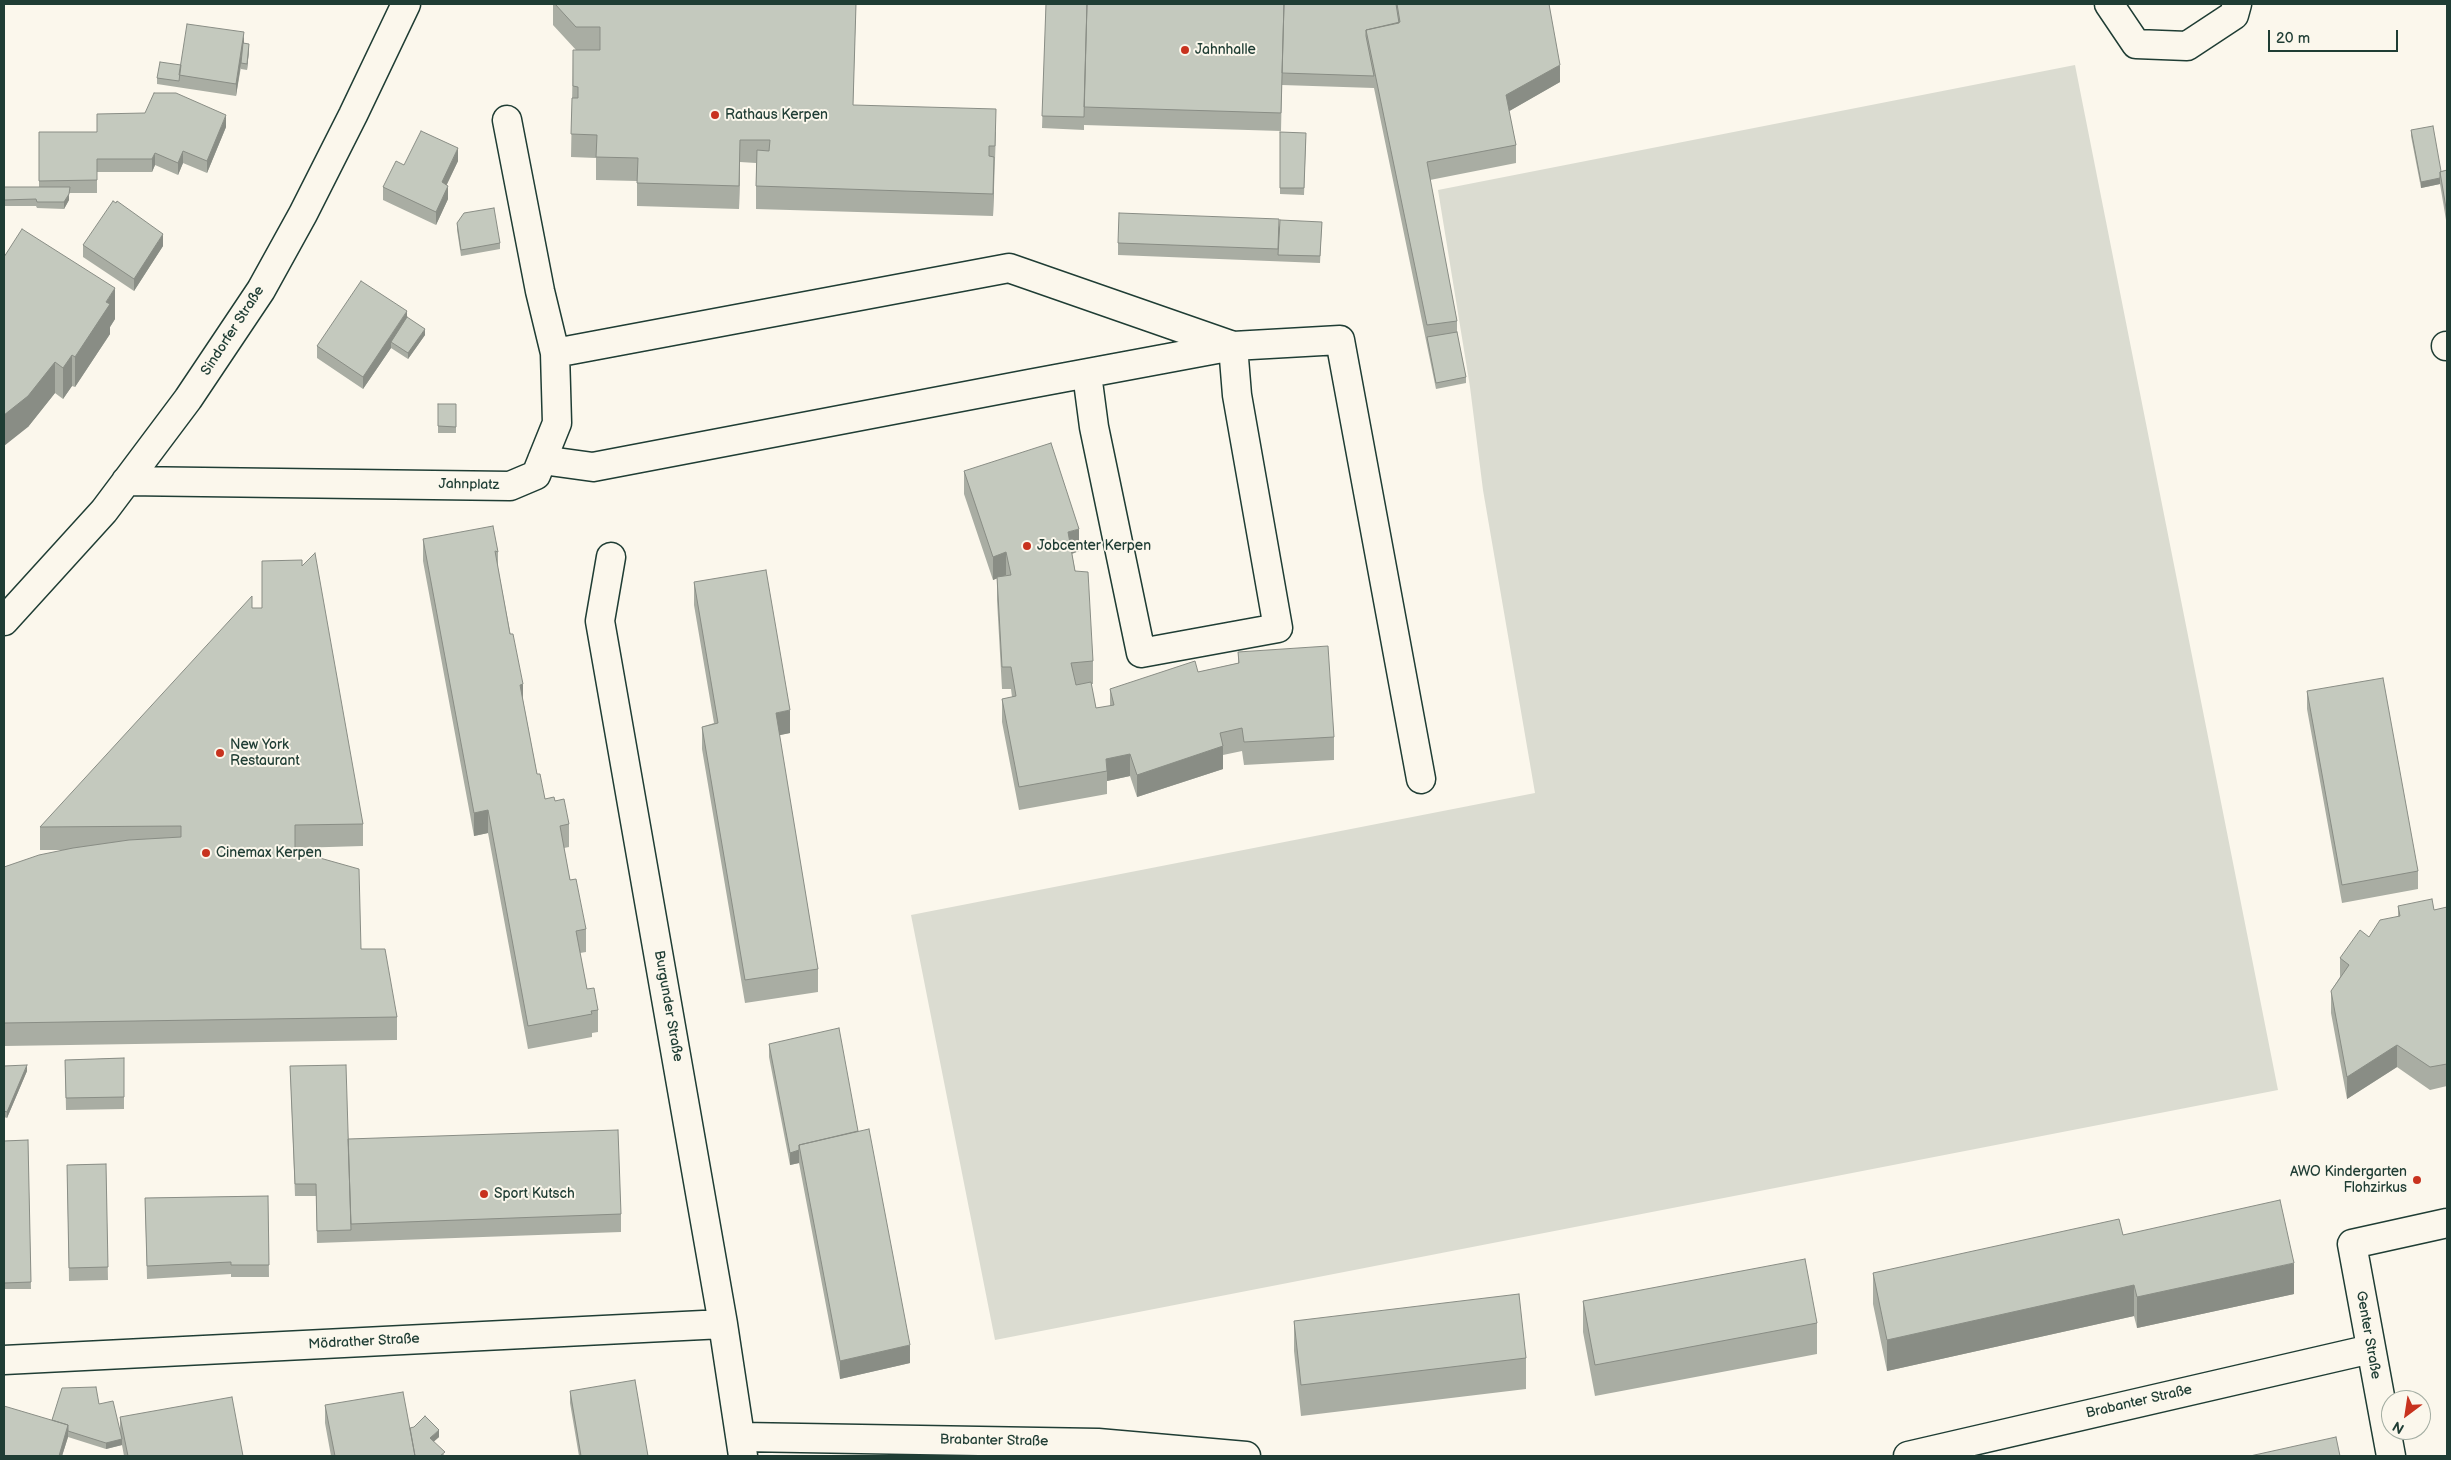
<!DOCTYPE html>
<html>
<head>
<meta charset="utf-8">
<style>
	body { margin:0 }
	#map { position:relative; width:2451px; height:1460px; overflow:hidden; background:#fbf7ec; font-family:"Balsamiq Sans",sans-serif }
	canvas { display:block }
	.frame { position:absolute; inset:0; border:5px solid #1f3d34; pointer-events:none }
	.north { position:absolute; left:2381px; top:1390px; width:50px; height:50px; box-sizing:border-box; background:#fbf7ec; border:1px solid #a3ada2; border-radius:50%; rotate:211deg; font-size:14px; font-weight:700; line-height:20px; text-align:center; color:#1f3d34 }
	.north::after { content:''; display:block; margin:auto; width:18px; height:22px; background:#c8321e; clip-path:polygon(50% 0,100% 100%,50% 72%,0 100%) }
	.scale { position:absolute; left:2268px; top:30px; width:130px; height:22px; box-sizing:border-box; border:2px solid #1f3d34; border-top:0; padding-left:6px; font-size:15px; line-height:18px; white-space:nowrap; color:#1f3d34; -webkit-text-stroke:4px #fbf7ec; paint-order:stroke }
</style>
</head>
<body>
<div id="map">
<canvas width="2451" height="1460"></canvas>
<div class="frame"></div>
<div class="north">N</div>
<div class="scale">20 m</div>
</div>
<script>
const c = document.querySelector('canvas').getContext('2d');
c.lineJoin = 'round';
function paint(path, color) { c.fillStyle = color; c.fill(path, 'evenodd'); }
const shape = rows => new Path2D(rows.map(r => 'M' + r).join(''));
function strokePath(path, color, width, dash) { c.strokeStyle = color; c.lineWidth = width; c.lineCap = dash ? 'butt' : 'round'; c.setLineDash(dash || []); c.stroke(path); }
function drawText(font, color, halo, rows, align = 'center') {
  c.font = font + ' "Balsamiq Sans",sans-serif'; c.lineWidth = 4; c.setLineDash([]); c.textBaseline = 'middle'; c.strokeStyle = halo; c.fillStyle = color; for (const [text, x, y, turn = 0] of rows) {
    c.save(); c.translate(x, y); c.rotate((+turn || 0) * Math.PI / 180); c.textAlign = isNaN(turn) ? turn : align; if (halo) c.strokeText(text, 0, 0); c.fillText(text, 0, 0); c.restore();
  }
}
const green = shape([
	[2075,65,2278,1090,995,1340,911,915,1535,793,1483,490,1470,387,1438,190]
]);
const minor = shape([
	[2109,4,2136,44,2187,46,2234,15,2237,4],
	[2446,346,2447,346],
	[555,353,1009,268,1233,346,1340,340,1421,779],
	[542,460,593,467,1029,384,1233,346,1237,395,1278,628,1141,653,1094,427,1087,374],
	[126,481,510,486,536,475,557,423,555,353,540,291,507,120],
	[611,557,600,621,723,1324,743,1456],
	[4,621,104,511,188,399,261,290,303,214,353,115,406,4],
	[4,1360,723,1324],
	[742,1437,1098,1443,1246,1456],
	[1908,1456,2371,1349],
	[2391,1456,2352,1244,2447,1223]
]);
const wall = shape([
	[553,4,856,4,853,105,996,132,993,216,756,209,756,163,740,162,739,209,637,206,637,181,596,180,596,158,571,157,573,50,600,50,576,50,553,25],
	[1046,4,1549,4,1560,82,1509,111,1516,145,1516,163,1430,180,1457,321,1457,332,1466,377,1466,383,1436,389,1374,88,1282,85,1281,131,1084,125,1084,130,1042,128],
	[244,43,249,50,247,70,241,69,241,67,236,96,157,84,157,78,181,65],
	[226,127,207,173,183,163,178,175,155,165,152,172,97,172,97,193,69,193,69,200,64,209,37,208,36,206,4,206,4,187,39,187,39,132,97,132],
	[2411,130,2441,171,2447,170,2447,226,2440,184,2421,188,2411,136],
	[1280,132,1306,139,1304,195,1280,194],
	[458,161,446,185,448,199,436,225,383,200,383,187,404,165],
	[116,203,163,246,134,291,83,257,83,245],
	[1322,222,1320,263,1118,255,1118,243],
	[457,223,500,243,500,249,461,256,457,230],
	[4,257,115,319,110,327,110,334,75,387,72,386,63,399,55,393,28,427],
	[425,335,408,359,391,348,363,389,317,358,317,346],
	[438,404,456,404,456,433,438,433],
	[964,471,1079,551,1072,554,1093,661,1093,684,1091,684,1096,708,1110,706,1110,689,1198,672,1238,663,1238,652,1334,737,1334,760,1244,765,1242,751,1223,755,1223,769,1137,797,1130,776,1107,781,1107,794,1019,810,1002,722,1002,699,1012,697,1011,689,1002,689,997,600,997,578,993,580,964,494],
	[423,539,498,552,498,568,537,774,545,799,555,801,569,824,569,847,564,848,570,880,586,929,586,952,580,953,587,989,598,1010,598,1032,592,1033,592,1037,528,1049,488,833,474,836,423,561],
	[302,566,363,824,363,846,295,848,295,851,361,949,397,1017,397,1040,4,1046,4,867,66,850,40,850,40,827,252,608,262,608],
	[694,582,790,733,779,735,818,969,818,992,745,1003,702,749,702,727,714,723,694,605],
	[2307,691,2418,871,2418,889,2342,903,2307,709],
	[2398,906,2434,910,2447,907,2447,1086,2430,1090,2397,1067,2347,1099,2331,1013,2331,991,2340,977,2340,958,2369,937,2398,917],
	[769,1044,858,1131,910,1363,840,1379,799,1163,790,1165,769,1057],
	[124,1058,124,1109,66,1110,65,1060],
	[4,1066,27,1071,7,1118,4,1117],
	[290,1066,348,1139,621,1214,621,1232,317,1243,316,1196,295,1196],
	[28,1140,31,1289,4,1289,4,1141],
	[106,1164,108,1280,69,1281,67,1165],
	[268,1196,269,1277,231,1277,231,1274,147,1279,145,1198],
	[2123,1235,2294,1294,2137,1328,2134,1316,1887,1371,1873,1304,1873,1273],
	[1583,1301,1817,1323,1817,1354,1595,1396,1583,1332],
	[1294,1321,1526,1358,1526,1389,1301,1416,1294,1351],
	[570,1391,648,1456,579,1456,570,1403],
	[99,1404,120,1430,120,1417,243,1456,124,1456,122,1445,106,1449,68,1437,62,1456,4,1456,52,1420],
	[325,1405,410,1428,439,1437,433,1442,445,1456,331,1456,325,1423]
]);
const shadedWall = shape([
	[244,32,244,44,241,63,236,96,236,84],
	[249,44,249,50,247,70,247,64],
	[1560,65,1560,82,1506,113,1506,95],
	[226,115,226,127,207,173,207,161],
	[740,140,740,162,739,209,739,186],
	[458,148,458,161,442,195,442,182],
	[183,151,183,163,178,175,178,163],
	[155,153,155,165,152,172,152,159],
	[994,157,994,180,993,216,993,194],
	[2440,178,2440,184,2421,188,2421,182],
	[448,186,448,199,436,225,436,212],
	[69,194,69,200,64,209,64,202],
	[163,234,163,246,134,291,134,279],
	[115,288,115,319,110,327,110,334,75,387,75,357,106,302],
	[407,311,407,323,391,342,391,348,363,389,363,377],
	[425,329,425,335,408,359,408,353],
	[72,355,72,386,63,399,63,368],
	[55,362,55,393,28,427,4,446,4,415],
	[1079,529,1079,551,1068,555,1068,532],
	[1006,552,1006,575,993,580,993,557],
	[523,684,523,707,520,685],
	[790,710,790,733,776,736,776,713],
	[1223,746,1223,769,1137,797,1137,775],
	[1130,754,1130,776,1107,781,1107,771,1106,759],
	[488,810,488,833,474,836,474,813],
	[2397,1045,2397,1067,2347,1099,2347,1077],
	[27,1065,27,1071,7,1118,7,1112],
	[799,1150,799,1163,790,1165,790,1153],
	[2294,1263,2294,1294,2137,1328,2137,1297],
	[2134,1285,2134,1316,1887,1371,1887,1340],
	[910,1345,910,1363,840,1379,840,1361],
	[68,1425,68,1437,62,1456,59,1456],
	[439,1430,439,1437,430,1445,430,1438],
	[122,1439,122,1445,106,1449,106,1443]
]);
const building = shape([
	[555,4,856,4,853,105,996,109,995,146,989,146,989,156,994,157,993,194,756,186,757,150,769,151,770,140,740,140,739,186,637,183,638,158,596,157,597,135,571,134,572,98,578,98,578,87,573,86,573,50,600,50,600,27,576,27,555,4],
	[1046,4,1087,4,1084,117,1042,116,1046,4],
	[1087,4,1284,4,1281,113,1084,107,1087,4],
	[1284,4,1396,4,1399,23,1366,30,1366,36,1374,76,1282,73,1284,4],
	[1397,4,1549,4,1560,65,1506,95,1516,145,1427,162,1457,321,1427,325,1366,30,1400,22,1397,4],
	[187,24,244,32,236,84,179,75,187,24],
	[243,43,249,44,247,64,241,63,243,43],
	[160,62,181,65,179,81,157,78,160,62],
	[154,93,176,93,226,115,207,161,183,151,178,163,155,153,152,159,97,159,97,180,39,181,39,132,97,132,97,114,145,113,154,93],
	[2433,126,2441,171,2440,172,2440,178,2421,182,2411,130,2433,126],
	[421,131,458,148,442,182,448,186,436,212,383,187,396,161,404,165,421,131],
	[1280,132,1306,133,1304,188,1280,188,1280,132],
	[2447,170,2447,214,2440,172,2447,170],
	[4,187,70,187,69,194,64,202,37,202,36,199,4,200,4,187],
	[113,201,116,203,117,201,163,234,134,279,83,245,113,201],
	[494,208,500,243,461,250,457,223,464,213,494,208],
	[1119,213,1279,219,1278,249,1118,243,1119,213],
	[1280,220,1322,222,1320,256,1278,255,1280,220],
	[22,229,115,288,106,302,110,304,75,357,72,355,63,368,55,362,28,396,4,415,4,257,22,229],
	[361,281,407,311,363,377,317,346,361,281],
	[407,317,425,329,408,353,391,342,407,317],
	[1457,332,1466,377,1436,383,1427,337,1457,332],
	[438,404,456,404,456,427,438,426,438,404],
	[1051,443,1079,529,1068,532,1075,571,1088,572,1093,661,1071,663,1076,685,1091,682,1096,708,1114,705,1110,689,1195,661,1198,672,1239,663,1238,652,1328,646,1334,737,1244,742,1242,728,1220,733,1223,746,1137,775,1130,754,1106,759,1107,771,1019,787,1002,699,1016,696,1011,667,1002,667,997,577,1011,575,1006,552,993,557,964,471,1051,443],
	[493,526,498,552,495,551,510,634,513,634,523,684,520,685,537,774,540,774,545,799,554,797,555,801,564,799,569,824,560,826,570,880,576,879,586,929,576,931,587,989,594,988,598,1010,591,1011,592,1014,528,1026,488,810,474,813,423,539,493,526],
	[315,553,363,824,295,825,295,851,359,869,361,949,385,949,397,1017,4,1023,4,867,39,855,73,848,129,840,181,837,181,826,40,827,252,596,252,608,262,608,262,561,302,560,302,566,315,553],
	[766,570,790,710,776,713,818,969,745,980,702,727,718,723,694,582,766,570],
	[2383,678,2418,871,2342,885,2307,691,2383,678],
	[2432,899,2434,910,2447,907,2447,1064,2430,1067,2397,1045,2347,1077,2331,991,2349,965,2340,958,2360,930,2369,937,2380,920,2400,916,2398,906,2432,899],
	[839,1028,858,1131,799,1145,799,1150,790,1153,769,1044,839,1028],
	[124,1058,124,1097,66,1098,65,1060,124,1058],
	[27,1065,7,1112,4,1111,4,1066,27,1065],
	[346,1065,351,1230,317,1231,316,1184,295,1184,290,1066,346,1065],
	[869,1129,910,1345,840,1361,799,1145,869,1129],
	[618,1130,621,1214,351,1224,348,1139,618,1130],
	[28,1140,31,1282,4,1283,4,1141,28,1140],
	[106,1164,108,1267,69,1268,67,1165,106,1164],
	[268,1196,269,1265,231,1265,231,1262,147,1266,145,1198,268,1196],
	[2280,1200,2294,1263,2137,1297,2134,1285,1887,1340,1873,1273,2119,1219,2123,1235,2280,1200],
	[1805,1259,1817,1323,1595,1365,1583,1301,1805,1259],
	[1519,1294,1526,1358,1301,1385,1294,1321,1519,1294],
	[635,1380,648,1456,581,1456,570,1391,635,1380],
	[96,1387,99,1404,113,1401,122,1439,106,1443,68,1431,68,1425,52,1420,62,1388,96,1387],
	[403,1392,415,1456,335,1456,325,1405,403,1392],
	[232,1397,243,1456,128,1456,120,1417,232,1397],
	[4,1406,68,1425,59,1456,4,1456,4,1406],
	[425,1416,439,1430,430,1438,445,1452,440,1456,415,1456,410,1428,414,1427,425,1416],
	[2336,1437,2340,1456,2250,1456,2336,1437]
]);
const markers = [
	[1185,50,5,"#c8321e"],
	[715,115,5,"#c8321e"],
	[1027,546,5,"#c8321e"],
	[220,753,5,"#c8321e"],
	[206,853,5,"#c8321e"],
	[2417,1180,5,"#c8321e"],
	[484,1194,5,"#c8321e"]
];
const poiNames = [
	["Jahnhalle",1195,50],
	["Rathaus Kerpen",725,115],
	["Jobcenter Kerpen",1037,546],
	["New York",230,745],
	["Restaurant",230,761],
	["Cinemax Kerpen",216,853],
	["AWO Kindergarten",2407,1172,"right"],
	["Flohzirkus",2407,1188,"right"],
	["Sport Kutsch",494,1194]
];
const streetNames = [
	["Sindorfer Straße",233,331,-57],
	["Jahnplatz",469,485,1],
	["Burgunder Straße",668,1006,80],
	["Genter Straße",2368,1335,80],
	["Mödrather Straße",364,1342,-3],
	["Brabanter Straße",2139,1402,-13],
	["Brabanter Straße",994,1441,1]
];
paint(green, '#dbdcd1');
strokePath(minor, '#1f3d34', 31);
strokePath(minor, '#fbf7ec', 28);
paint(wall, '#a9ada3');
paint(shadedWall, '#898d85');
paint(building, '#c4c9be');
strokePath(building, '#898d85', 1);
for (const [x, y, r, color] of markers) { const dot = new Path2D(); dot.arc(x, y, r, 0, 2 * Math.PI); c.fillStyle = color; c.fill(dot); strokePath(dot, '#fbf7ec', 2); }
drawText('14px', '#1f3d34', '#fbf7ec', poiNames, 'left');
drawText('14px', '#1f3d34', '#fbf7ec', streetNames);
</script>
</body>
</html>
